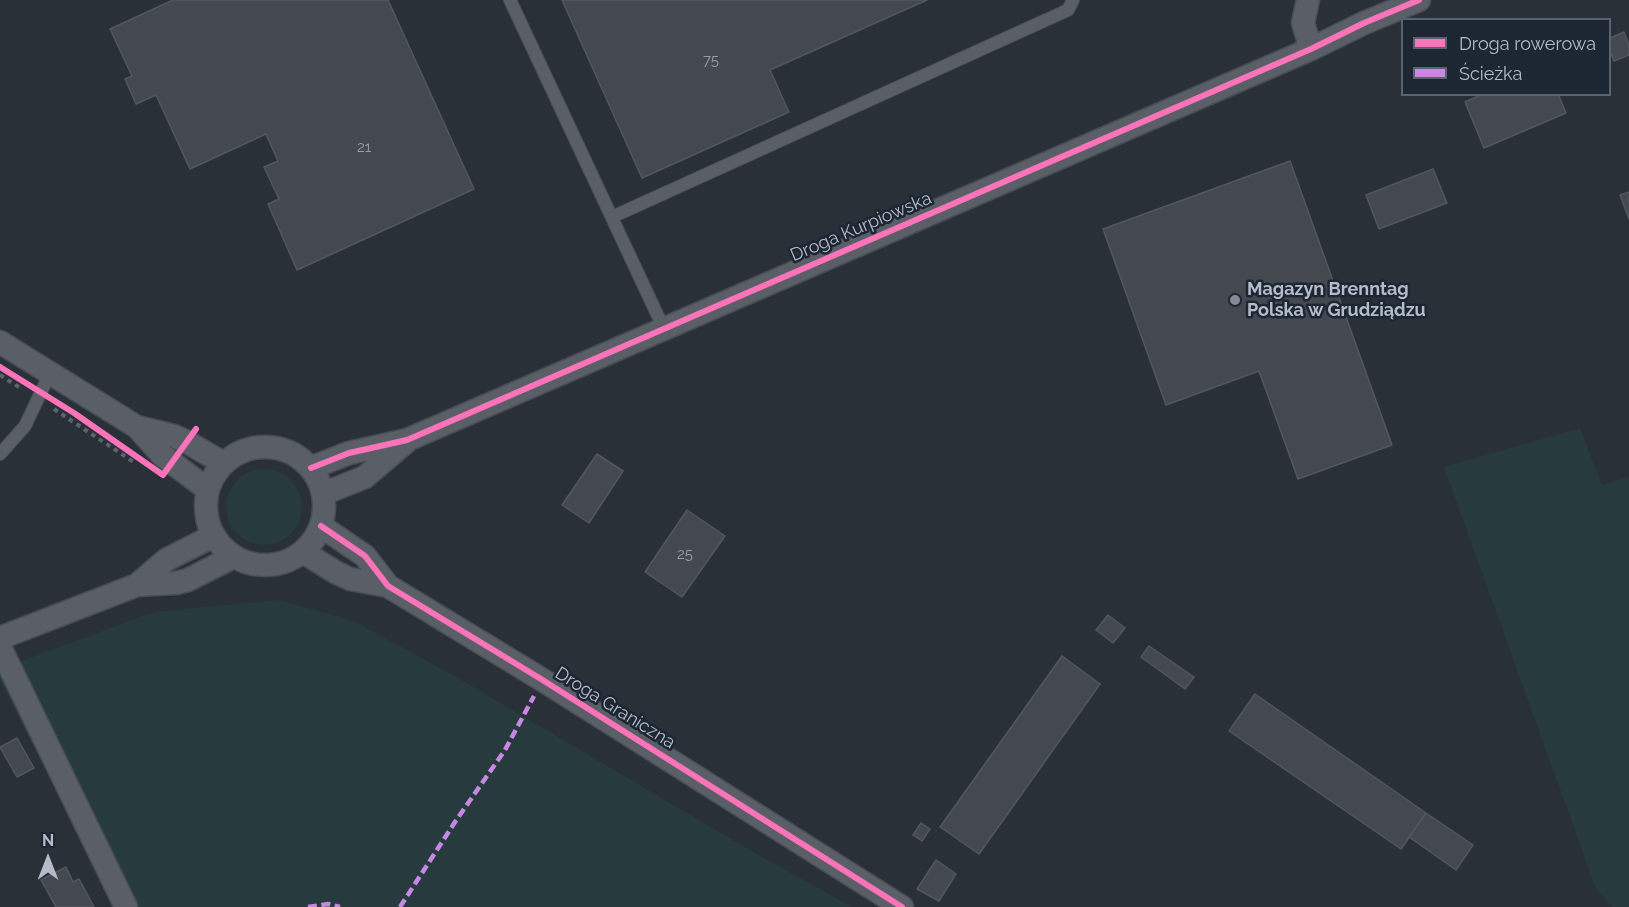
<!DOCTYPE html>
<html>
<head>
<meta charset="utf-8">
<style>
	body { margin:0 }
	#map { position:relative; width:1629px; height:907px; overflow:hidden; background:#2a3038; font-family:Raleway,sans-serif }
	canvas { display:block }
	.legend { position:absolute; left:1401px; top:18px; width:210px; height:78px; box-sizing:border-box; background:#1d2633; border:2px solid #59626f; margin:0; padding:8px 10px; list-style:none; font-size:18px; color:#b4bcc9 }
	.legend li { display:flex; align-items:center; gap:12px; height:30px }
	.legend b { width:30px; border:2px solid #59626f }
	.north { position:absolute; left:18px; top:829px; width:60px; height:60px; -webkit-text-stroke:4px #1d2633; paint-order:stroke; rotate:0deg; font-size:16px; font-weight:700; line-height:24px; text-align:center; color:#b4bcc9 }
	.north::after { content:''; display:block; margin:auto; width:21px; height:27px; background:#b4bcc9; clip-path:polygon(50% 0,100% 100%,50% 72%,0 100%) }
</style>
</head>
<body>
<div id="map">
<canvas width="1629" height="907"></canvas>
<ul class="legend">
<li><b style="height:8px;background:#fb73b8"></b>Droga rowerowa</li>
<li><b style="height:8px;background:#c787e3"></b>Ścieżka</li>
</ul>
<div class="north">N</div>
</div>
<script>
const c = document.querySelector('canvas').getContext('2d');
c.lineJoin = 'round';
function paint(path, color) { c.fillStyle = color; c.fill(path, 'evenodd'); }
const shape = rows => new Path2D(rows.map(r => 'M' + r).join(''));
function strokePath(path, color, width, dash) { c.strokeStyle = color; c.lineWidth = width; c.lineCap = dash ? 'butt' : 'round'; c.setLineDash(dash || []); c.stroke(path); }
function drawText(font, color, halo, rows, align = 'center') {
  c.font = font + ' Raleway,sans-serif'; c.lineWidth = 5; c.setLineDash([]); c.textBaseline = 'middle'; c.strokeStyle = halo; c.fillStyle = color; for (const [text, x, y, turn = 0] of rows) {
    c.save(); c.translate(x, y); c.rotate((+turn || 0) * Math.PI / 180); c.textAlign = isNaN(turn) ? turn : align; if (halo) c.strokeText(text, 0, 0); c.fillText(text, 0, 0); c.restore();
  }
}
const green = shape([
	[1580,428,1602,485,1629,477,1629,907,1612,907,1596,889,1444,467],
	'226 507a38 38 0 1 1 76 0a38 38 0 1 1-76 0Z',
	[279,600,354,621,458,678,748,849,852,907,115,907,0,681,0,669,154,612]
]);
const building = shape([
	[173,0,388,0,474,189,297,270,268,204,279,199,264,167,278,161,266,134,190,169,156,95,136,104,125,79,132,76,110,29,173,0],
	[562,0,927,0,770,70,789,112,642,178,562,0],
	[1624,32,1629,45,1629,55,1614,61,1610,51,1610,38,1624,32],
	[1483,94,1558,94,1566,113,1484,148,1465,102,1483,94],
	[1290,161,1392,445,1298,479,1259,371,1166,405,1103,229,1290,161],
	[1433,169,1447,203,1379,229,1366,195,1433,169],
	[1629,192,1629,219,1620,195,1629,192],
	[597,454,623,471,589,523,562,505,597,454],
	[687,510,725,536,682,597,645,572,687,510],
	[1108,615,1125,628,1113,643,1096,630,1108,615],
	[1149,646,1194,677,1185,689,1141,657,1149,646],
	[1062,656,1100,684,979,854,940,827,1062,656],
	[1255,694,1426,813,1401,849,1229,731,1255,694],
	[17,738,34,768,17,777,0,747,17,738],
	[1426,813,1473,845,1456,870,1409,837,1426,813],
	[921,823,930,829,922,841,913,835,921,823],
	[936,860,956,874,939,901,917,889,936,860],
	[66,867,73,882,79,879,94,907,56,907,41,880,66,867]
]);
const path = shape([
	[0,375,22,389],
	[54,409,135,463]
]);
const service = shape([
	[510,0,664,329],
	[612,217,1068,10,1073,0],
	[0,454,25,426,50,373]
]);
const minor = shape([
	[1308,0,1303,23,1311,49],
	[0,342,137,427,162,455,207,489],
	[137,427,174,436,187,442,223,463],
	'206 506a59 59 0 1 1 118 0a59 59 0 1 1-118 0Z',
	[311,468,349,453,407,440,1311,49,1364,23,1419,0],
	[323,494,365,477,407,441],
	[321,526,365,556,388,586,541,679,902,907],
	[303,552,337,573,350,579,388,586],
	[137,585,166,560,213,536],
	[0,638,137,585,176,583,188,580,233,557],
	[0,647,126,907]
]);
const quiet = shape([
	[308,907,328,904,340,907],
	[400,907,455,822,505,750,534,696]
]);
const cycleway = shape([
	[0,367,74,413,163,475,196,429],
	[311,468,349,453,407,440,1311,49,1364,23,1419,0],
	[321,526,365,556,388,586,541,679,902,907]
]);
const markers = [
	[1235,300,6,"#848b96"]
];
const numberNames = [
	["75",711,60],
	["21",364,147],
	["25",685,554]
];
const streetNames = [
	["Droga Kurpiowska",861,227,-23],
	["Droga Graniczna",615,708,32]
];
const poiNames = [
	["Magazyn Brenntag",1247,290],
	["Polska w Grudziądzu",1247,311]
];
paint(green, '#273a3e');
paint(building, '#444950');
strokePath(building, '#52575f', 1.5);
strokePath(service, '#484c53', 14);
strokePath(minor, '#484c53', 25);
strokePath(path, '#5d636a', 4, [4.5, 4.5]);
strokePath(service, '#5a5e66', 12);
strokePath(minor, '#5a5e66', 22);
strokePath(quiet, '#c787e3', 4.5, [9, 4.5]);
strokePath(cycleway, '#fb73b8', 6);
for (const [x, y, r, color] of markers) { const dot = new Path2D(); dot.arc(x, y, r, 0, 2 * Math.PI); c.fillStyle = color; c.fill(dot); strokePath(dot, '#1d2633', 2); }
drawText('15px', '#989fab', null, numberNames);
drawText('18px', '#b4bcc9', '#1d2633', streetNames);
drawText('bold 18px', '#b4bcc9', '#1d2633', poiNames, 'left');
</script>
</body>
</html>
